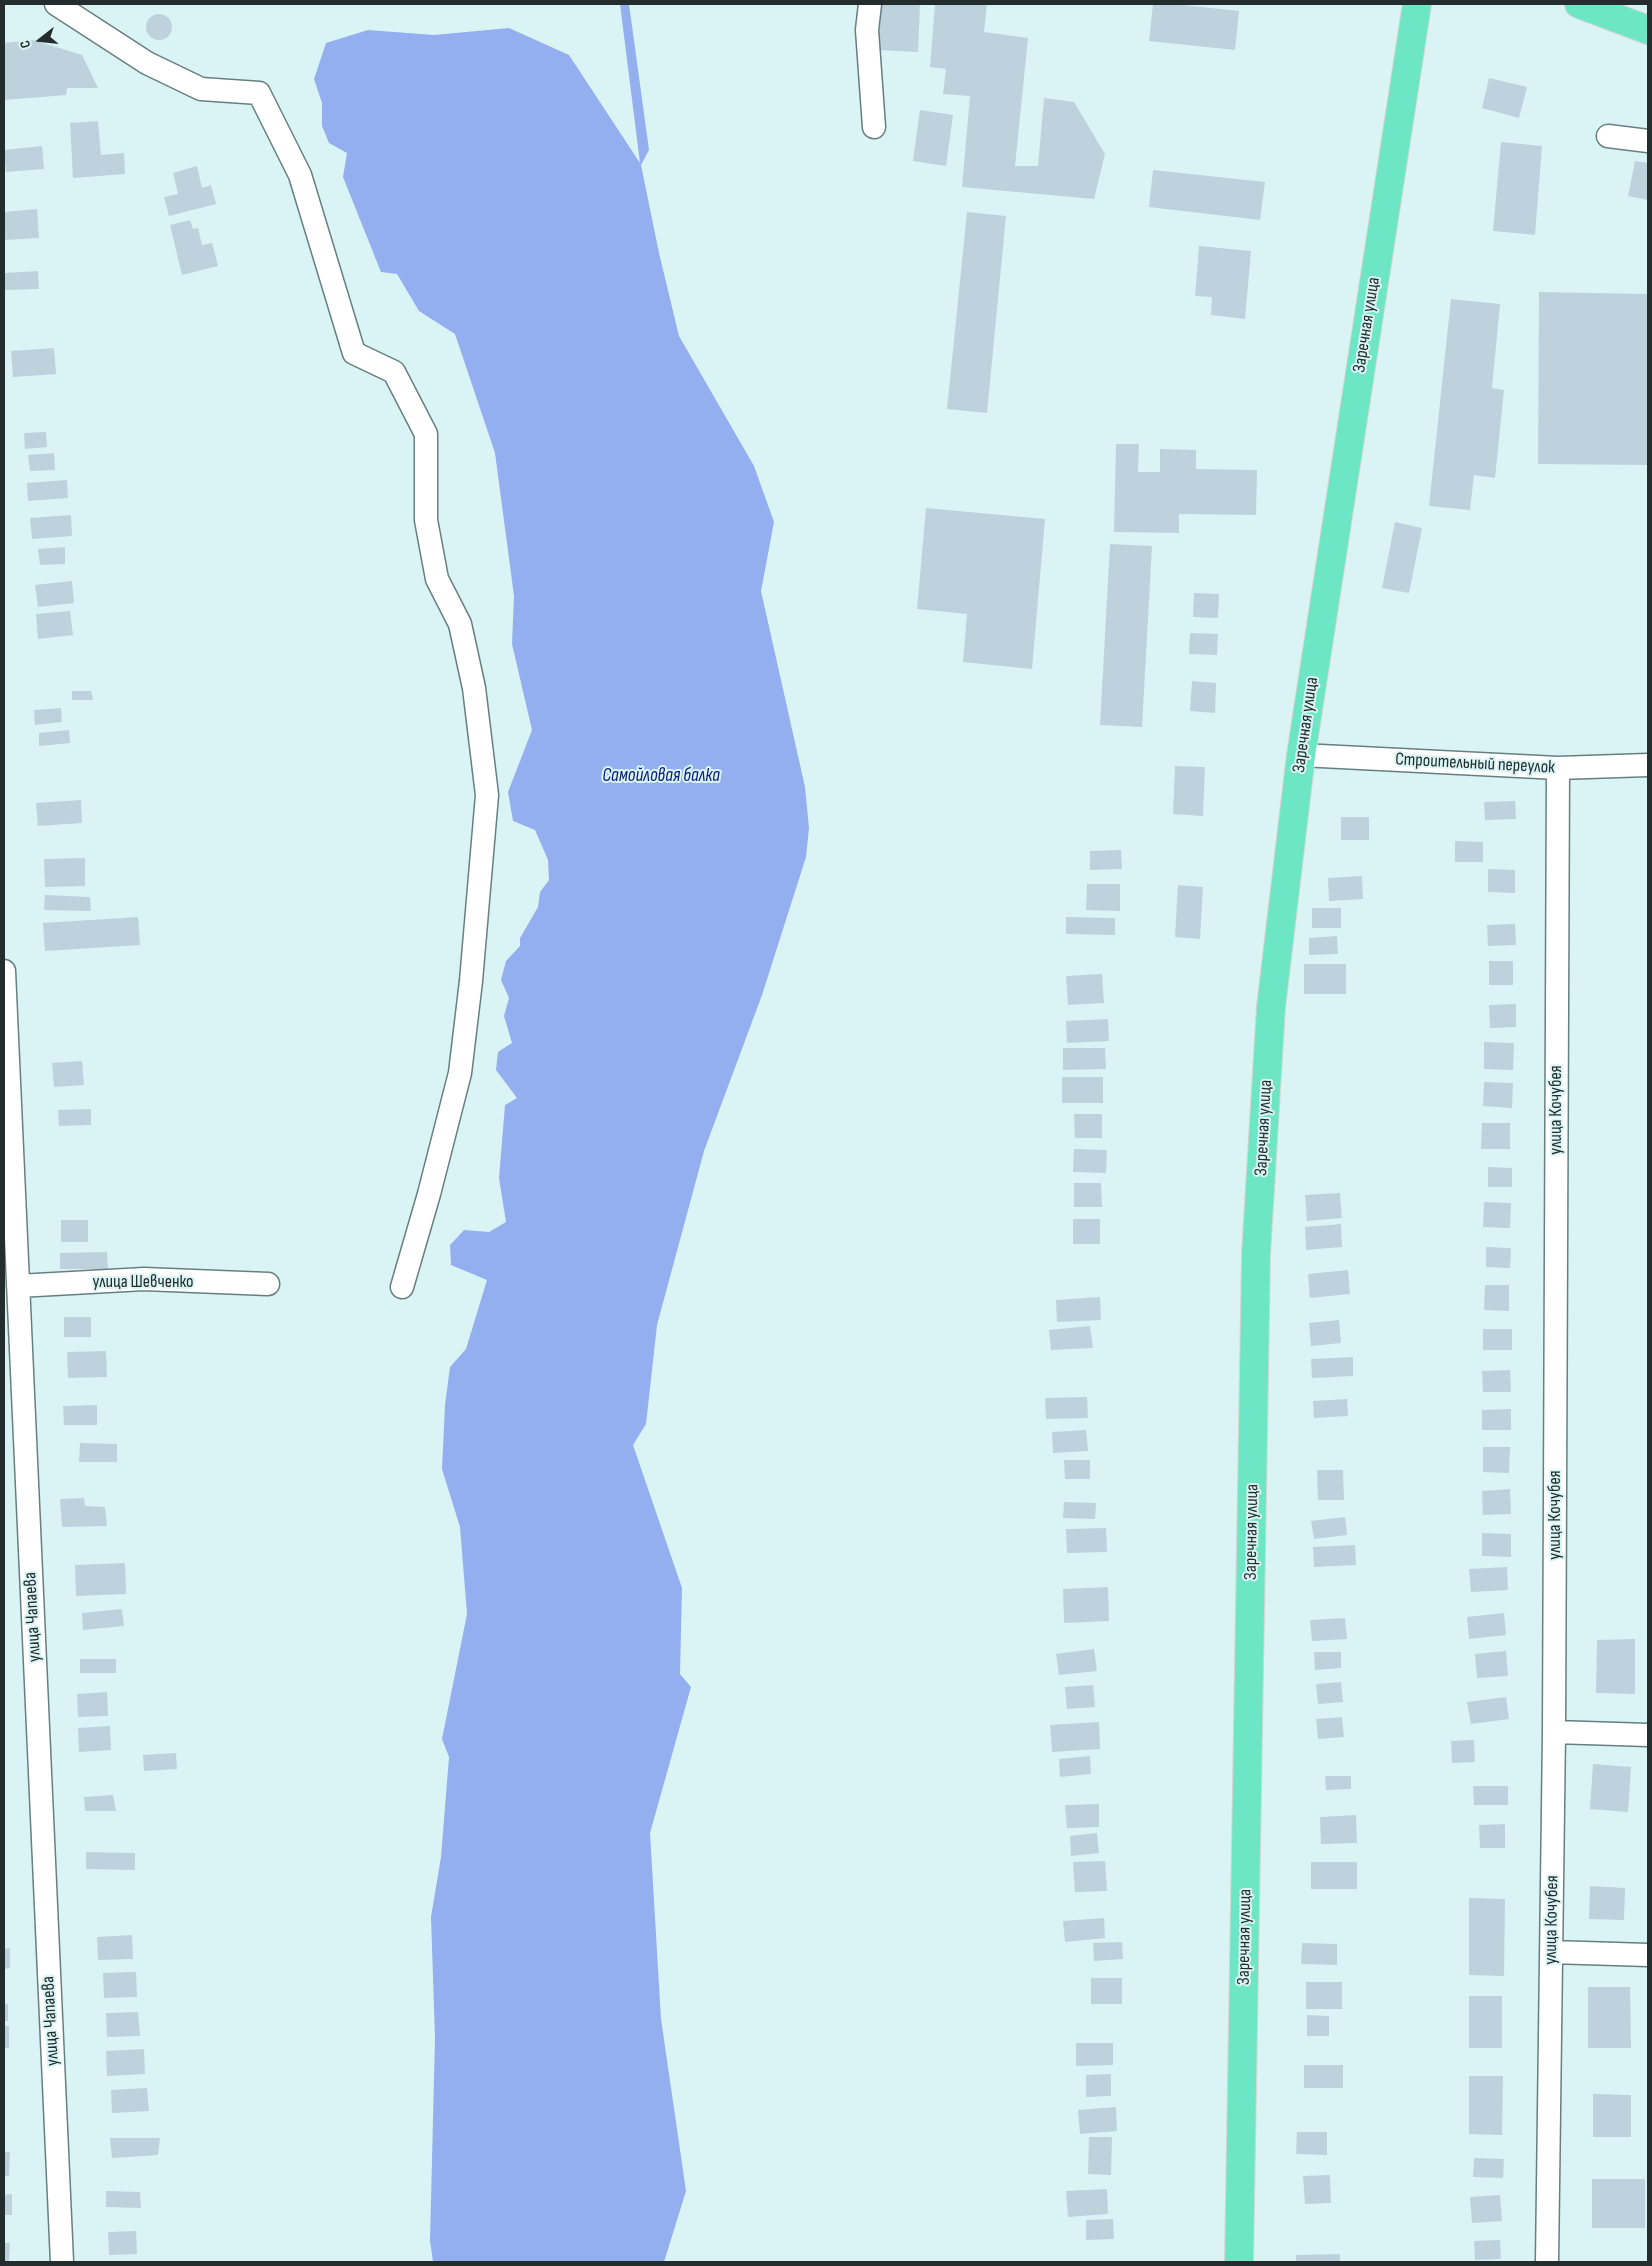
<!DOCTYPE html>
<html>
<head>
<meta charset="utf-8">
<style>
	body { margin:0 }
	#map { position:relative; width:1652px; height:2266px; overflow:hidden; background:#daf4f5; font-family:"Sofia Sans Condensed",sans-serif }
	canvas { display:block }
	.frame { position:absolute; inset:0; border:5px solid #232d2e; pointer-events:none }
	.north { position:absolute; left:15px; top:15px; width:50px; height:50px; -webkit-text-stroke:4px #daf4f5; paint-order:stroke; rotate:254deg; font-size:14px; font-weight:700; line-height:20px; text-align:center; color:#232d2e }
	.north::after { content:''; display:block; margin:auto; width:18px; height:22px; background:#232d2e; clip-path:polygon(50% 0,100% 100%,50% 72%,0 100%) }
</style>
</head>
<body>
<div id="map">
<canvas width="1652" height="2266"></canvas>
<div class="frame"></div>
<div class="north">С</div>
</div>
<script>
const c = document.querySelector('canvas').getContext('2d');
c.lineJoin = 'round';
function paint(path, color) { c.fillStyle = color; c.fill(path, 'evenodd'); }
const shape = rows => new Path2D(rows.map(r => 'M' + r).join(''));
function strokePath(path, color, width, dash) { c.strokeStyle = color; c.lineWidth = width; c.lineCap = dash ? 'butt' : 'round'; c.setLineDash(dash || []); c.stroke(path); }
function drawText(font, color, halo, rows, align = 'center') {
  c.font = font + ' "Sofia Sans Condensed",sans-serif'; c.lineWidth = 4; c.setLineDash([]); c.textBaseline = 'middle'; c.strokeStyle = halo; c.fillStyle = color; for (const [text, x, y, turn = 0] of rows) {
    c.save(); c.translate(x, y); c.rotate((+turn || 0) * Math.PI / 180); c.textAlign = isNaN(turn) ? turn : align; if (halo) c.strokeText(text, 0, 0); c.fillText(text, 0, 0); c.restore();
  }
}
const water = shape([
	[620,4,629,4,649,150,641,165,659,253,679,336,754,466,774,522,761,591,805,787,809,828,806,857,762,995,704,1151,657,1325,646,1424,633,1445,682,1588,680,1674,691,1687,650,1833,661,2019,686,2191,664,2262,433,2262,430,2241,435,2038,431,1917,441,1857,449,1757,442,1739,467,1614,460,1527,442,1469,445,1405,450,1367,466,1349,487,1280,451,1265,450,1245,464,1230,489,1232,506,1222,499,1178,505,1105,517,1098,496,1070,498,1052,512,1043,504,1016,509,998,501,980,506,961,520,946,520,938,538,907,540,892,549,880,548,860,535,830,513,821,508,792,532,730,512,644,514,596,495,453,455,334,419,311,397,274,381,272,343,177,347,153,329,143,322,126,322,103,314,79,326,43,368,30,434,35,509,28,569,55,640,163]
]);
const building = shape([
	[881,4,920,4,918,52,878,50],
	[935,4,987,4,984,32,1028,38,1015,166,1038,166,1044,98,1074,102,1105,154,1094,199,962,187,970,96,943,94,946,69,930,67],
	[1153,4,1174,4,1239,11,1235,50,1149,41],
	'146 27a13 13 0 1 1 26 0a13 13 0 1 1-26 0Z',
	[33,40,82,55,98,88,67,88,66,95,4,100,4,43],
	[1489,78,1527,87,1519,118,1482,108],
	[920,110,953,115,946,166,913,161],
	[98,121,101,155,124,153,125,174,73,178,70,123],
	[1501,142,1542,146,1535,235,1493,231],
	[42,146,44,169,6,172,4,150],
	[1635,161,1648,163,1648,200,1628,196],
	[197,166,202,188,211,185,216,204,169,216,164,197,178,194,173,173],
	[1153,170,1265,182,1260,220,1149,207],
	[37,209,39,238,4,240,4,212],
	[967,212,1006,216,987,413,947,409],
	[190,220,193,229,198,228,202,245,212,243,218,266,182,275,170,225],
	[1199,246,1251,251,1245,319,1211,315,1212,297,1195,296],
	[38,271,39,289,4,290,4,273],
	[1539,292,1648,294,1648,465,1538,464],
	[1451,299,1500,304,1492,388,1504,390,1495,478,1474,475,1470,510,1429,506],
	[54,348,56,374,13,377,11,351],
	[46,432,47,447,25,449,24,433],
	[1116,444,1139,444,1138,472,1160,472,1160,449,1196,450,1196,469,1257,470,1256,515,1179,514,1179,533,1114,532],
	[54,453,55,470,30,471,28,455],
	[67,480,68,498,28,501,27,483],
	[926,508,1045,519,1032,669,963,662,967,614,917,609],
	[71,515,72,536,32,539,30,518],
	[1395,522,1422,528,1409,593,1382,588],
	[1110,544,1152,546,1142,727,1100,725],
	[65,547,65,564,40,565,38,549],
	[72,581,74,603,38,607,35,585],
	[1194,593,1219,594,1218,618,1193,617],
	[70,611,73,635,38,639,36,614],
	[1190,633,1218,634,1217,655,1189,654],
	[1192,681,1216,683,1215,713,1190,711],
	[72,691,91,691,93,700,72,700],
	[61,708,62,722,35,725,34,710],
	[69,730,70,743,39,746,39,733],
	[1175,766,1205,767,1203,816,1173,814],
	[81,800,82,823,38,826,36,803],
	[1515,801,1516,819,1485,820,1484,802],
	[1341,817,1369,817,1369,840,1341,840],
	[1455,841,1483,842,1483,862,1455,862],
	[1121,850,1122,869,1090,870,1090,851],
	[85,858,85,886,45,887,44,859],
	[1488,869,1515,870,1515,893,1488,892],
	[1362,876,1363,899,1329,901,1328,878],
	[1087,884,1120,884,1120,911,1086,910],
	[1178,885,1203,887,1200,939,1175,937],
	[45,895,90,897,91,911,44,910],
	[1312,908,1341,908,1341,928,1312,928],
	[138,917,140,945,45,951,43,923],
	[1066,917,1115,918,1115,935,1066,934],
	[1515,924,1516,945,1488,946,1487,925],
	[1337,936,1338,954,1309,955,1309,938],
	[1489,961,1513,961,1513,985,1489,985],
	[1304,964,1346,964,1346,994,1304,994],
	[1102,974,1104,1003,1068,1005,1066,976],
	[1516,1004,1516,1027,1490,1028,1489,1005],
	[1108,1019,1109,1041,1067,1043,1066,1021],
	[1484,1042,1514,1043,1513,1070,1484,1069],
	[1063,1048,1105,1048,1106,1069,1063,1070],
	[82,1061,84,1085,54,1087,52,1063],
	[1062,1077,1103,1077,1103,1103,1062,1103],
	[1484,1082,1513,1083,1512,1108,1483,1106],
	[91,1109,91,1125,59,1126,58,1110],
	[1074,1114,1102,1114,1102,1138,1075,1138],
	[1482,1123,1510,1123,1510,1149,1481,1149],
	[1074,1149,1107,1150,1106,1173,1073,1172],
	[1488,1167,1512,1168,1512,1187,1488,1187],
	[1074,1183,1101,1183,1102,1207,1074,1207],
	[1340,1193,1342,1218,1307,1221,1305,1195],
	[1484,1202,1511,1203,1510,1228,1483,1227],
	[1073,1219,1100,1219,1100,1244,1073,1244],
	[61,1220,88,1220,88,1242,61,1242],
	[1341,1224,1342,1247,1306,1250,1305,1227],
	[1486,1247,1511,1248,1510,1268,1486,1267],
	[107,1252,108,1269,60,1269,60,1253],
	[1348,1270,1350,1294,1310,1298,1308,1274],
	[1485,1285,1509,1285,1509,1311,1484,1310],
	[1100,1297,1101,1320,1057,1322,1056,1300],
	[64,1317,91,1317,91,1337,64,1337],
	[1339,1320,1341,1343,1311,1346,1309,1323],
	[1090,1326,1093,1348,1051,1350,1049,1330],
	[1483,1329,1512,1329,1512,1350,1483,1350],
	[106,1351,107,1377,68,1378,67,1352],
	[1353,1357,1353,1376,1312,1378,1311,1359],
	[1510,1370,1511,1392,1483,1392,1482,1371],
	[1087,1397,1088,1418,1046,1419,1045,1398],
	[1347,1399,1348,1416,1314,1418,1313,1401],
	[97,1405,97,1425,64,1425,63,1406],
	[1511,1409,1511,1430,1482,1430,1482,1410],
	[1086,1430,1088,1451,1053,1453,1052,1432],
	[80,1443,117,1444,117,1462,79,1462],
	[1483,1447,1510,1447,1509,1473,1483,1472],
	[1064,1460,1090,1460,1090,1479,1065,1479],
	[1317,1470,1343,1470,1344,1500,1318,1500],
	[1510,1489,1511,1514,1483,1515,1482,1491],
	[84,1498,85,1506,105,1507,107,1526,62,1527,60,1499],
	[1064,1502,1096,1503,1095,1519,1063,1518],
	[1345,1517,1347,1535,1314,1539,1311,1521],
	[1106,1528,1107,1552,1067,1553,1066,1529],
	[1482,1533,1511,1534,1511,1557,1482,1556],
	[1355,1545,1356,1565,1314,1567,1313,1547],
	[125,1563,126,1594,76,1596,75,1565],
	[1507,1567,1508,1590,1471,1592,1469,1569],
	[1108,1587,1109,1621,1064,1623,1063,1589],
	[122,1609,124,1626,83,1630,82,1613],
	[1504,1613,1506,1635,1469,1639,1467,1617],
	[1345,1618,1347,1639,1312,1641,1310,1620],
	[1635,1639,1635,1694,1596,1693,1597,1640],
	[1094,1649,1097,1671,1059,1675,1056,1654],
	[1506,1651,1508,1676,1477,1678,1475,1654],
	[1314,1652,1341,1652,1341,1668,1315,1670],
	[80,1659,116,1659,116,1673,80,1673],
	[1341,1682,1343,1702,1318,1704,1316,1684],
	[1093,1685,1095,1707,1067,1709,1065,1687],
	[107,1692,108,1716,78,1717,77,1694],
	[1506,1697,1509,1719,1471,1724,1467,1702],
	[1342,1717,1344,1737,1318,1739,1316,1719],
	[1099,1722,1100,1749,1052,1752,1050,1725],
	[110,1726,111,1750,79,1752,78,1728],
	[1474,1740,1475,1762,1452,1763,1451,1741],
	[176,1753,177,1769,144,1771,143,1755],
	[1090,1756,1091,1774,1060,1777,1059,1759],
	[1593,1764,1631,1767,1628,1812,1590,1809],
	[1325,1776,1351,1776,1351,1789,1326,1790],
	[1473,1786,1508,1786,1508,1805,1474,1805],
	[113,1795,116,1811,85,1811,84,1797],
	[1099,1804,1099,1827,1067,1828,1065,1805],
	[1356,1815,1357,1843,1321,1844,1320,1817],
	[1505,1824,1505,1848,1480,1848,1479,1825],
	[1097,1833,1099,1853,1071,1856,1070,1836],
	[86,1852,135,1853,135,1870,86,1869],
	[1105,1861,1107,1891,1075,1892,1073,1862],
	[1311,1862,1357,1862,1357,1889,1311,1889],
	[1590,1886,1625,1888,1624,1920,1589,1919],
	[1469,1898,1505,1899,1504,1976,1469,1975],
	[1104,1918,1105,1938,1065,1942,1063,1921],
	[132,1935,133,1959,98,1960,97,1937],
	[1122,1942,1123,1959,1094,1961,1093,1943],
	[1302,1943,1337,1944,1337,1965,1301,1964],
	[10,1948,10,1968,4,1969,4,1949],
	[136,1972,137,1997,104,1998,103,1973],
	[1091,1978,1122,1978,1122,2004,1091,2004],
	[1306,1982,1342,1982,1342,2009,1306,2009],
	[1588,1987,1630,1987,1631,2048,1588,2048],
	[1469,1996,1502,1996,1502,2048,1469,2048],
	[4,2004,8,2004,8,2021,4,2021],
	[138,2012,140,2036,107,2037,106,2013],
	[1307,2015,1329,2016,1329,2036,1307,2036],
	[4,2026,9,2026,9,2048,4,2048],
	[1076,2043,1113,2043,1113,2065,1076,2066],
	[144,2049,145,2074,107,2076,106,2051],
	[1304,2065,1343,2065,1343,2088,1304,2088],
	[1111,2074,1111,2096,1086,2097,1086,2075],
	[1469,2076,1503,2076,1502,2135,1469,2134],
	[147,2088,149,2111,112,2113,111,2090],
	[1593,2094,1631,2095,1631,2137,1593,2137],
	[1116,2107,1117,2131,1080,2134,1078,2110],
	[1297,2132,1327,2132,1327,2155,1296,2154],
	[1089,2137,1112,2137,1111,2175,1088,2174],
	[110,2138,160,2138,158,2155,112,2158],
	[4,2152,10,2152,9,2176,4,2176],
	[1474,2158,1504,2159,1503,2178,1473,2177],
	[1330,2175,1331,2203,1305,2204,1303,2176],
	[1592,2179,1645,2179,1645,2228,1592,2228],
	[1107,2189,1108,2214,1068,2217,1066,2191],
	[106,2191,140,2192,141,2208,106,2207],
	[12,2194,12,2215,4,2215,4,2195],
	[1500,2195,1502,2221,1472,2223,1470,2197],
	[1113,2219,1114,2239,1086,2240,1086,2220],
	[136,2231,137,2254,109,2255,108,2232],
	[1500,2240,1501,2259,1475,2260,1474,2241],
	[4,2243,10,2243,9,2262,4,2261],
	[1340,2254,1340,2262,1296,2262,1296,2255]
]);
const minor = shape([
	[56,4,147,63,201,89,259,93,300,175,354,353,394,372,426,434,426,520,437,579,460,624,474,688,487,795,471,981,460,1073,429,1194,402,1287],
	[870,4,867,30,874,127],
	[1608,136,1648,141],
	[1301,755,1558,768,1648,765],
	[4,971,62,2262],
	[18,1286,144,1279,268,1284],
	[1554,1732,1648,1735],
	[1551,1952,1648,1955],
	[1547,2262,1554,1732,1558,768]
]);
const major = shape([
	[1579,4,1648,30],
	[1239,2262,1256,1254,1271,1007,1301,755,1417,4]
]);
const streetNames = [
	["Заречная улица",1367,325,-81],
	["Заречная улица",1306,725,-82],
	["Строительный переулок",1475,764,3],
	["улица Кочубея",1556,1110,-90],
	["Заречная улица",1264,1128,-87],
	["улица Шевченко",143,1282],
	["улица Кочубея",1555,1515,-90],
	["Заречная улица",1252,1532,-89],
	["улица Чапаева",33,1617,-93],
	["улица Кочубея",1552,1920,-89],
	["Заречная улица",1245,1937,-89],
	["улица Чапаева",51,2021,-93]
];
const waterNames = [
	["Самойловая балка",661,776]
];
paint(water, '#94aff0');
paint(building, '#bed2de');
strokePath(minor, '#677f80', 25);
strokePath(major, '#d3d5d5', 30);
strokePath(minor, '#fff', 22);
strokePath(major, '#6ce6c4', 28);
drawText('18px', '#232d2e', '#daf4f5', streetNames);
drawText('italic 19px', '#0b1a76', '#daf4f5', waterNames);
</script>
</body>
</html>
